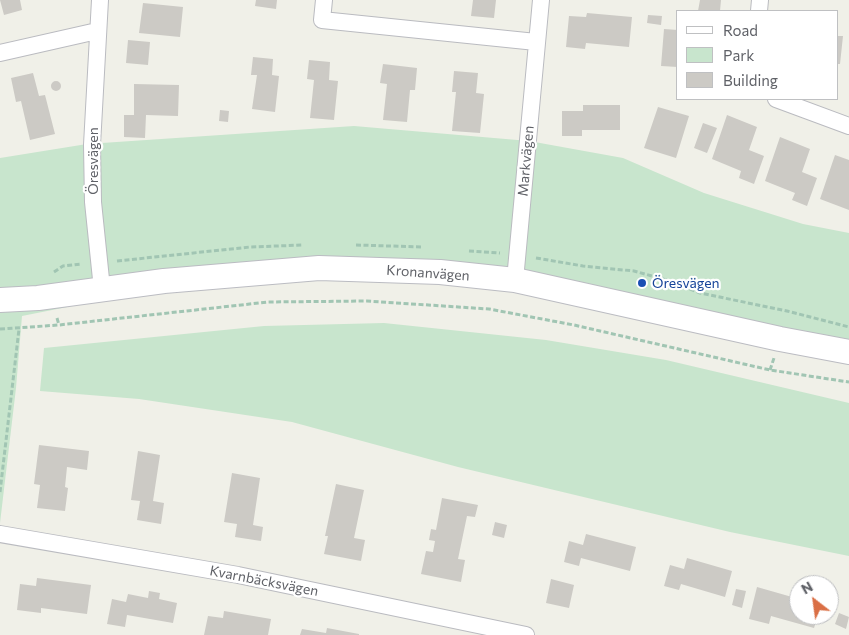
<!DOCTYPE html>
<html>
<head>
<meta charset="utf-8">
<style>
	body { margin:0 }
	#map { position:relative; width:849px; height:635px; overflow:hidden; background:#f0f0e8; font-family:Commissioner,sans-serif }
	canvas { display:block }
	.legend { position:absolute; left:676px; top:10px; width:162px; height:90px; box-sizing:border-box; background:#fff; border:1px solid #bfc0c2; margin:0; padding:6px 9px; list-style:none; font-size:15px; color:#5f6167 }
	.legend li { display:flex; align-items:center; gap:10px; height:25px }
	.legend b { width:25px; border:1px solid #bfc0c2 }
	.north { position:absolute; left:789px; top:575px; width:50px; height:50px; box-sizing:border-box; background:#fff; border:1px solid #bfc0c2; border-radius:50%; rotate:330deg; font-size:14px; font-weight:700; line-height:20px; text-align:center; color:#5f6167 }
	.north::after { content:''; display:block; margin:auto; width:18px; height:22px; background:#da6f45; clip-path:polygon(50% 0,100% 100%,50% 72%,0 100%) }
</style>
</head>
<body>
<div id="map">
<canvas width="849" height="635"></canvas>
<ul class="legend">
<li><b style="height:6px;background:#fff"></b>Road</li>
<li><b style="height:14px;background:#c8e5cd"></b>Park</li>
<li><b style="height:14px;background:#cccac5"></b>Building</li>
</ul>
<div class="north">N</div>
</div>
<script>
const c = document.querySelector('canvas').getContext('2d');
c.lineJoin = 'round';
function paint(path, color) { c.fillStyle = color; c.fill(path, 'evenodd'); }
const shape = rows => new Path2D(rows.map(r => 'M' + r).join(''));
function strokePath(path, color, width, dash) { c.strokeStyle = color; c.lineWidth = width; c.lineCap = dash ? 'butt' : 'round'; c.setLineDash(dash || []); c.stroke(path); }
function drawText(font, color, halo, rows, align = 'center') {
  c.font = font + ' Commissioner,sans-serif'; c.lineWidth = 4.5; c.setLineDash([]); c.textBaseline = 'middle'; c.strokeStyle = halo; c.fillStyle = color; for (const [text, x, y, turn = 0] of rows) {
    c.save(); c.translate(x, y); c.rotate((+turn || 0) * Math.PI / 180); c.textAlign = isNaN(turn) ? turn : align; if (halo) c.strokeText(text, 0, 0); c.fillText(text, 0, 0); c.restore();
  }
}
const green = shape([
	[354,126,529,141,623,158,704,193,803,224,849,233,849,350,524,281,223,276,22,316,16,388,0,523,0,158,87,144],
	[384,323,546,340,666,360,849,403,849,556,730,532,458,467,292,422,139,399,40,391,44,348,264,326]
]);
const building = shape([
	[0,0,20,0,22,10,4,15],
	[256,0,277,0,276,9,255,6],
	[473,0,496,0,494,18,471,16],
	[700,0,721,0,720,11,698,11],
	[143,3,183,7,180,37,139,33],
	[587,13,632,17,629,47,586,43,585,49,566,47,569,16,586,17],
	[648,15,662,16,661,25,647,23],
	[664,29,678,30,678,67,661,66],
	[838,36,843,36,840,64,838,64],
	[128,40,150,42,148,65,126,63],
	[253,57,273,59,272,75,279,76,275,112,252,109,257,75,251,75],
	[309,60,330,62,329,80,338,81,334,120,310,118,314,80,307,79],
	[383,64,417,68,415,90,410,90,407,122,383,120,387,84,380,83],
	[454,71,478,73,476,93,484,94,480,133,452,131,456,92,452,92],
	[33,73,39,96,45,95,55,134,30,140,21,101,16,102,11,78],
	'51 86a5 5 0 1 1 10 0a5 5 0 1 1-10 0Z',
	[134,84,179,85,178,116,146,115,145,138,124,137,124,115,134,115],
	[583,105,620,105,620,130,582,130,582,136,562,136,562,111,583,111],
	[658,107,689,116,676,158,644,148],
	[220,110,229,111,228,122,219,121],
	[727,115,757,127,749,150,764,156,754,184,739,178,741,171,712,159],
	[703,123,717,128,707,153,694,148],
	[780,137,810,149,802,172,817,178,807,206,792,200,795,193,765,181],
	[835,155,849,160,849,210,820,199],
	[39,445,89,451,87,470,67,467,65,487,68,488,65,511,37,508,40,485,34,484],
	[138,451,160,455,153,501,164,503,161,524,137,520,140,501,131,500],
	[232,473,260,478,253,525,263,527,261,541,235,537,237,524,224,522],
	[336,484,364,490,354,538,365,540,361,561,324,554,328,536,325,536],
	[442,498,478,505,475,517,467,516,458,559,465,560,461,582,421,574,426,551,433,552,435,541,429,540,431,529,436,530],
	[495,522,507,525,504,538,492,535],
	[586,534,636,547,630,571,581,558,579,566,564,562,569,541,583,545],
	[687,558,732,571,725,597,681,584,679,590,664,586,670,565,684,569],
	[37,578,91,585,87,614,41,608,41,613,17,610,20,584,36,586],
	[551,579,574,585,569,608,546,603],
	[757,587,799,599,799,615,818,615,814,628,771,616,769,624,749,619],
	[736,589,746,591,742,608,732,605],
	[149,591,160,593,159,599,177,603,173,623,127,615,125,627,107,624,112,599,126,602,128,594,148,598],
	[224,611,271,619,268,635,204,635,208,616,223,618],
	[839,613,849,617,846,629,835,624],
	[327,628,359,634,359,635,300,635,302,629,326,633]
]);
const path = shape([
	[356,245,423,247],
	[469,251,500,253],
	[536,258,583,266,634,271,670,281,700,293,787,311,849,327],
	[117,261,250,247,303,245],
	[54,272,63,266,81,264],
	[57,318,59,325],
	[0,329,59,325,268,302,367,301,489,309,574,325,770,370,849,382],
	[770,370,774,358],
	[0,492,19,329]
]);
const street = shape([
	[100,0,92,145,93,202,102,289],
	[324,0,322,20,536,42],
	[759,11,760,0],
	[0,53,97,31],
	[776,99,849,126],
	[515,280,541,0],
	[0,534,238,575,526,635]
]);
const secondary = shape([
	[0,300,38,298,164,281,319,268,440,272,515,280,780,339,849,352]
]);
const markers = [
	[642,283,5,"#1a4fb4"]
];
const streetNames = [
	["Öresvägen",93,161,-90],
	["Markvägen",526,161,-85],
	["Kronanvägen",428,273,4],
	["Kvarnbäcksvägen",264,581,11]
];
const transitNames = [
	["Öresvägen",652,283]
];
paint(green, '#c8e5cd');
paint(building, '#cccac5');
strokePath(street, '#babbc0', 18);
strokePath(secondary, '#bbbcc2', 26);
strokePath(path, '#a1c5b3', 3, [5, 2.5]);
strokePath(street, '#fff', 16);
strokePath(secondary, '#fff', 24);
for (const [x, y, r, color] of markers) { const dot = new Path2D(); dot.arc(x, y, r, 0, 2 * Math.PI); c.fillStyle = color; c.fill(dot); strokePath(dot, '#fff', 2); }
drawText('14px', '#5f6167', '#fff', streetNames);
drawText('14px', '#164399', '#fff', transitNames, 'left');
</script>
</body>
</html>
